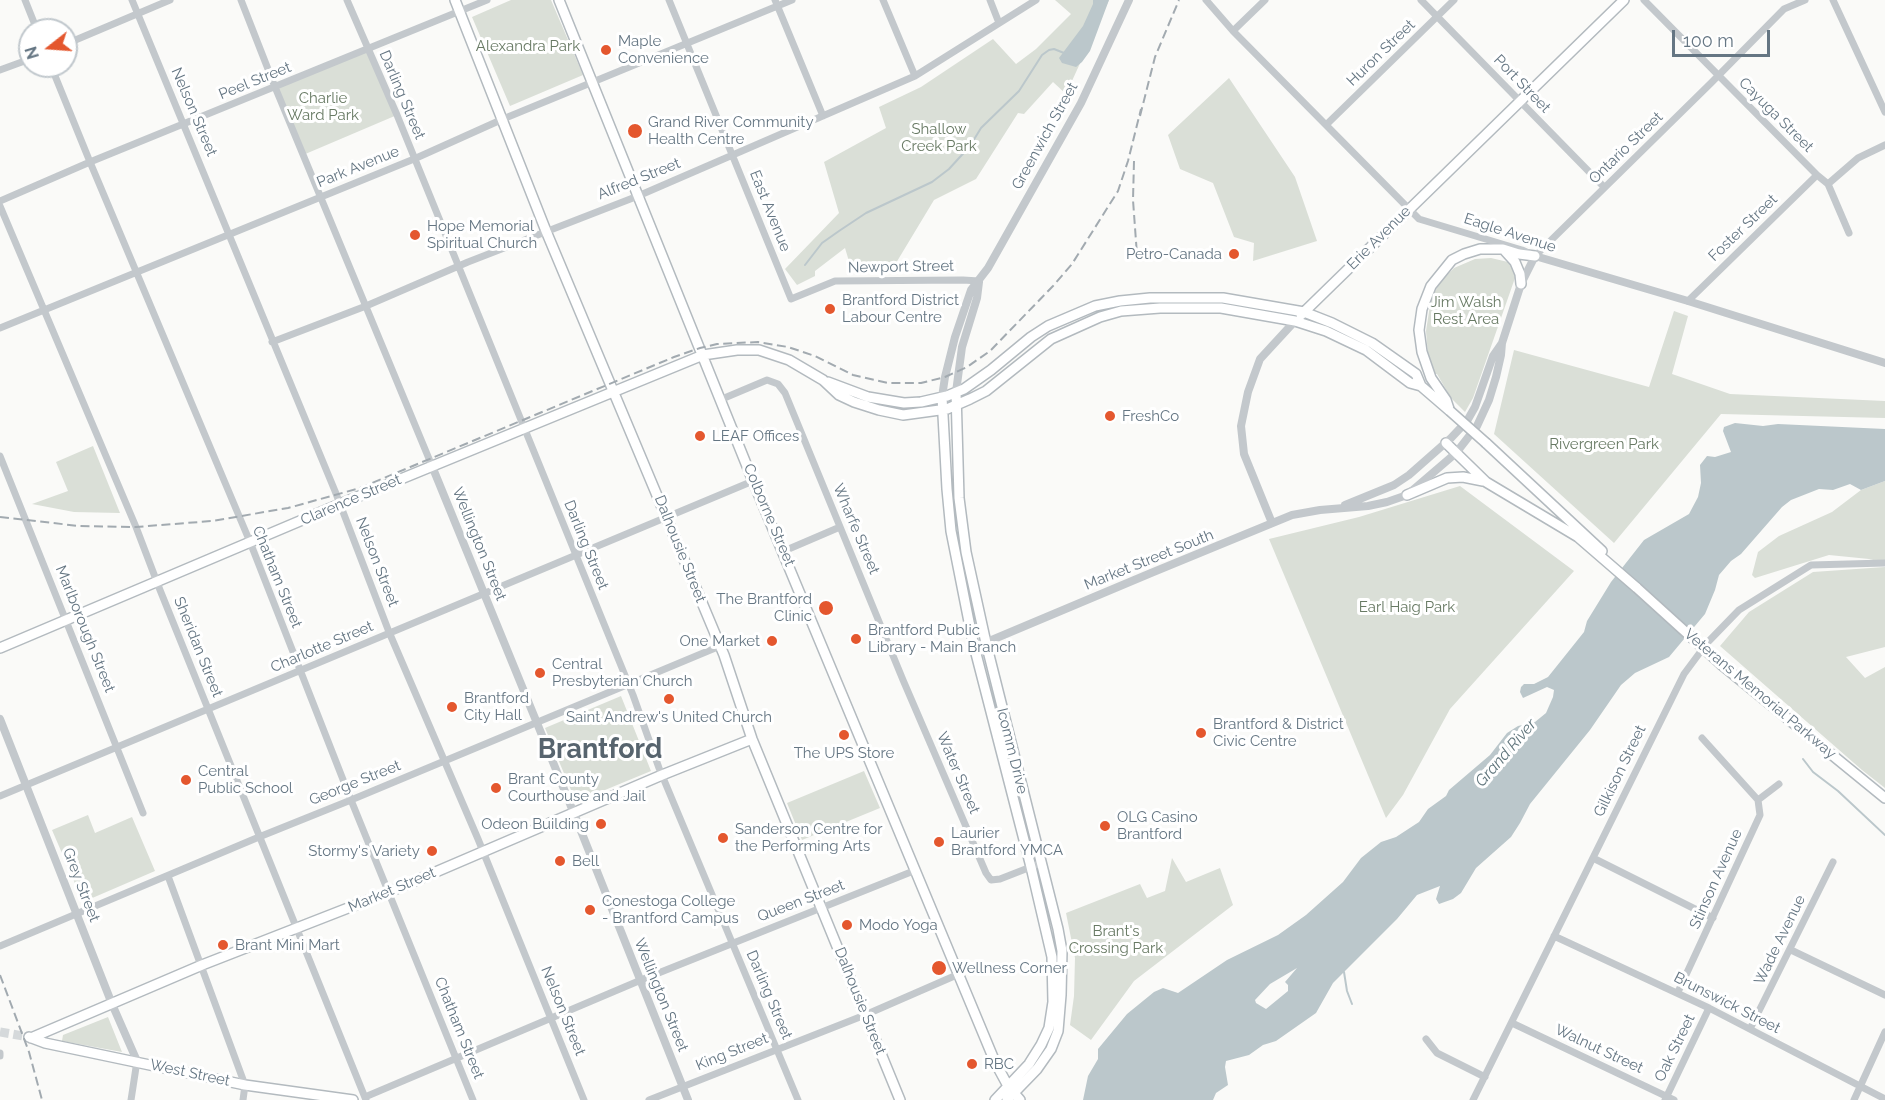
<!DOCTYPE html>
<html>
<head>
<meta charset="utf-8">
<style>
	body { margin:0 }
	#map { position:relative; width:1885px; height:1100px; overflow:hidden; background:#fafaf8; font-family:Raleway,sans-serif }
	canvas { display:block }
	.north { position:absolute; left:18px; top:18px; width:60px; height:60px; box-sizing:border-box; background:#fff; border:2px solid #c1c8cd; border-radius:50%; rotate:253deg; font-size:16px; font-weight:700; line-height:24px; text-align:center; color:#657683 }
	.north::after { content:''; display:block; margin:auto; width:21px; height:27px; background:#e4572e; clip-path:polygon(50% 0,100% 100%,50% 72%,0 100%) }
	.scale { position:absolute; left:1672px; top:30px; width:98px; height:27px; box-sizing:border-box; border:3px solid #657683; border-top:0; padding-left:8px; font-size:18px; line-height:21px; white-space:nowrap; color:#657683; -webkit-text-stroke:4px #fff; paint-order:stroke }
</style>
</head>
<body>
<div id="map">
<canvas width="1885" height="1100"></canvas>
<div class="north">N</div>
<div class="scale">100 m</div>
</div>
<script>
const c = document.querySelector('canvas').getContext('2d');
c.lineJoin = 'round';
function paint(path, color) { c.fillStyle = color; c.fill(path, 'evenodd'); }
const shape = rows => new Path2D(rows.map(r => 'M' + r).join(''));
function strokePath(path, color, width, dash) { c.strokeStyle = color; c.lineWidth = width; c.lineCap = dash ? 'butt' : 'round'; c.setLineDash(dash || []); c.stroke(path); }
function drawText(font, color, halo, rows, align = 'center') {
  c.font = font + ' Raleway,sans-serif'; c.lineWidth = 6; c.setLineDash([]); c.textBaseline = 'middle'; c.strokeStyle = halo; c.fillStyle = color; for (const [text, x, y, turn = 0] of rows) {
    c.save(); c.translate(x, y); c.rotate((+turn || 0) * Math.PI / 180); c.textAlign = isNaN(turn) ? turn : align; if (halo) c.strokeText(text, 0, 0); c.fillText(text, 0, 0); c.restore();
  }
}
const green = shape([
	[511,0,551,0,583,75,510,106,472,17],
	[1055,0,1109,0,1066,94,1053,82,1024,114,1018,113,976,179,934,200,893,268,851,268,845,248,815,271,815,276,797,285,785,269,839,213,824,162,886,128,879,107,921,87,993,39,1016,64,1036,49,1071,14],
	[368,49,397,115,303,155,275,87],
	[1229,78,1295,177,1317,241,1253,261,1254,243,1234,237,1213,183,1180,169,1168,135],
	[1491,258,1508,262,1514,270,1515,278,1473,398,1465,412,1451,398,1437,374,1434,374,1428,355,1426,331,1431,299,1440,282,1454,268,1475,259],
	[1674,311,1688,316,1672,374,1730,394,1885,401,1885,418,1721,414,1614,543,1494,434,1514,350,1649,387],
	[93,446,120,513,74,512,32,504,68,491,56,462],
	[1885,481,1885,563,1869,559,1829,555,1755,578,1752,575,1758,552,1779,536,1832,512,1861,490],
	[1460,486,1574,571,1450,709,1403,795,1386,818,1269,539,1359,517],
	[1885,567,1885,647,1846,657,1865,678,1885,667,1885,788,1862,770,1720,646,1749,612,1813,572],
	[621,696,651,771,576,802,545,728],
	[864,771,880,808,802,840,787,803],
	[88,815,95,833,132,817,155,871,83,902,52,830],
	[1172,858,1186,882,1220,868,1233,905,1134,981,1091,1040,1070,1025,1074,996,1075,958,1066,913,1140,884,1147,898,1165,891],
	[108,1017,122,1052,62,1041,63,1035]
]);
const water = shape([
	[1093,0,1109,0,1090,51,1082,62,1076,67,1062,63,1059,58,1083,26,1093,4],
	[1735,423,1763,426,1778,424,1885,429,1885,481,1861,490,1850,484,1833,490,1819,489,1791,500,1782,507,1741,554,1731,561,1719,575,1715,590,1705,614,1669,657,1635,673,1621,685,1590,730,1530,804,1520,823,1511,837,1476,868,1461,893,1453,899,1439,904,1436,899,1440,886,1417,895,1397,919,1333,983,1316,1013,1276,1041,1263,1045,1249,1055,1226,1061,1225,1067,1228,1085,1216,1093,1213,1100,1083,1100,1088,1076,1098,1059,1098,1049,1127,1014,1154,992,1163,988,1178,993,1227,960,1278,935,1306,915,1343,882,1361,858,1381,842,1396,837,1419,822,1428,809,1446,796,1449,790,1490,755,1507,733,1518,726,1535,722,1546,713,1553,697,1554,690,1547,687,1523,698,1520,692,1521,687,1524,684,1534,684,1548,677,1584,632,1587,621,1611,582,1644,540,1689,514,1698,497,1701,483,1700,465,1707,456,1715,457,1731,452,1723,431,1724,427],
	[1297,968,1285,982,1288,985,1288,991,1266,1009,1256,1003,1255,1000,1270,984]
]);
const stream = shape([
	[805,265,822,243,839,231,866,213,932,182,949,169,970,146,981,128,1019,91,1042,55,1049,50,1054,49,1064,53],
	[1803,759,1813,772,1838,791,1885,835],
	[1344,972,1347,991,1352,1004]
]);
const secondaryTunnel = shape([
	[0,1032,29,1037]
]);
const minor = shape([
	[25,0,37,30],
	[132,0,335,491,389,632,478,839,584,1100],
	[241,0,275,87,432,466],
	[347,0,397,115,602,619,633,695,659,768,798,1100],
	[669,0,791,299,835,281,963,280,979,281],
	[775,0,823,116],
	[883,0,915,76],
	[990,0,999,23],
	[1206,0,1233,31,1419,219,1522,250,1535,256,1711,83,1784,9,1805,0],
	[1421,0,1604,187],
	[1644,0,1817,175,1828,184,1849,233],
	[1833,0,1885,112],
	[1233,31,1265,0],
	[66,44,170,0],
	[51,66,90,162,250,542,351,800,473,1100],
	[0,70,30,59],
	[1326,125,1454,0],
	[1828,184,1858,158,1885,145],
	[0,201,90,162,487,0],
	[0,206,136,527,160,590,366,1100],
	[1688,301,1817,175],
	[0,328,414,159,503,119,792,0],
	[272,342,366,306,468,262,638,196,915,76,1036,0],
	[722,399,767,380,778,384,785,393,903,680,986,873,991,880,1000,879,1041,863],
	[0,456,143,813],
	[784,551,840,527],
	[1702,738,1758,800],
	[0,796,753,481],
	[1593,858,1713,918],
	[168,876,245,1085,243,1100],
	[1554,936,1709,1008,1885,1099],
	[0,946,259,837,351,800,720,646],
	[1791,950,1885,995],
	[1678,992,1760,815,1758,800,1779,784],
	[1512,1023,1674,1100],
	[1750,1029,1833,862],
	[1426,1039,1437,1053,1485,1077],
	[0,1056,0,1053],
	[365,1097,641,980,916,870],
	[131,1100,137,1061],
	[649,1100,865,1015,959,974],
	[1473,1100,1684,674,1707,643,1739,610,1811,565,1885,563],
	[1665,1100,1709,1008],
	[1854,1100,1885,1032]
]);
const tertiary = shape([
	[956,392,962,347,977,298,979,282],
	[942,397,945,377,955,337,971,290,988,268,1081,103,1129,0],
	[432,466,577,821,688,1100],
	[1345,505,1394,485,1409,475,1451,438,1467,421,1475,407,1493,356,1502,343],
	[1272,523,1244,454,1241,426,1248,392,1260,359,1295,321],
	[975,647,1151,573,1292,515,1320,510,1368,506,1387,502,1407,495,1456,453,1477,426,1489,400,1496,377,1501,355,1502,343,1521,284,1535,256,1688,301,1885,363],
	[0,719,112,1004,137,1061]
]);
const secondary = shape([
	[455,0,546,231,724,655,752,739,900,1100],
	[559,0,753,481,995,1062,1008,1086,1020,1100],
	[1505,251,1515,262,1520,274,1521,284],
	[1301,315,1624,0],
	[828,382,868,397,904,403,921,402,947,396,964,389,991,370,1031,337,1048,326,1095,306,1120,301,1150,298,1223,298,1304,312,1332,323,1372,343,1416,374,1421,386,1450,411],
	[956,392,959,498,966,552,986,643,1058,929,1062,951,1061,995,1058,1031,1051,1049,1037,1069,1007,1100],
	[942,397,947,489,951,531,956,556,973,642,1031,867,1052,957,1053,1002,1049,1028,1041,1045,1029,1064,995,1100],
	[1449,409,1446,400,1431,378,1422,352,1419,330,1422,309,1431,286,1452,260,1464,254,1480,249,1503,249,1519,254,1535,256],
	[1446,443,1486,482,1578,537,1637,588],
	[1486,443,1602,551],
	[1407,495,1447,478,1463,477,1483,481],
	[0,648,340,504,703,355,737,350,759,350,789,360,823,380,839,395,854,402,879,410,903,415,947,409,970,399,986,391,1051,339,1100,317,1121,311,1160,308,1221,308,1295,321,1326,331,1366,350,1410,383,1421,386],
	[1722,665,1885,798],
	[29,1037,45,1043,245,1085,353,1100],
	[31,1038,202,965,389,892,662,775,752,739]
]);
const rail = shape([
	[1140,116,1155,57,1179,0],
	[1134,161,1133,200,1137,255],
	[0,517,79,526,136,527,212,521,288,508,360,488,674,357,700,348,717,344,758,342,788,347,815,356,853,375,888,383,921,383,945,377,967,367,990,351,1053,286,1072,264,1118,191,1128,161,1141,109],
	[0,975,29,1052,42,1100]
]);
const secondaryBridge = shape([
	[1450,411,1486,443],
	[1637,588,1722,665]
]);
const markers = [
	[606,50,6,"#e4572e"],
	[635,131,8,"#e4572e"],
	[415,235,6,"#e4572e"],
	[1234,254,6,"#e4572e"],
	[830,309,6,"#e4572e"],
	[1110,416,6,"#e4572e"],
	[700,436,6,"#e4572e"],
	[826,608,8,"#e4572e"],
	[856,639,6,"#e4572e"],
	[772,641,6,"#e4572e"],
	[540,673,6,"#e4572e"],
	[669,699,6,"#e4572e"],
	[452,707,6,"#e4572e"],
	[1201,733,6,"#e4572e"],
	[844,735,6,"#e4572e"],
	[186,780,6,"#e4572e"],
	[496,788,6,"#e4572e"],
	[601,824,6,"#e4572e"],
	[1105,826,6,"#e4572e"],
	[723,838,6,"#e4572e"],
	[939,842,6,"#e4572e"],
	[432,851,6,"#e4572e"],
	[560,861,6,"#e4572e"],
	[590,910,6,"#e4572e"],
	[847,925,6,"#e4572e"],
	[223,945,6,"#e4572e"],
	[939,968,8,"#e4572e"],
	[972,1064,6,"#e4572e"]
];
const poiNames = [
	["Maple",618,41],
	["Convenience",618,58],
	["Grand River Community",648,122],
	["Health Centre",648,139],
	["Hope Memorial",427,226],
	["Spiritual Church",427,243],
	["Petro-Canada",1222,254,"right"],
	["Brantford District",842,300],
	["Labour Centre",842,317],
	["FreshCo",1122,416],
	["LEAF Offices",712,436],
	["The Brantford",812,599,"right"],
	["Clinic",812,616,"right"],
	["Brantford Public",868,630],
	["Library - Main Branch",868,647],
	["One Market",760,641,"right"],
	["Central",552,664],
	["Presbyterian Church",552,681],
	["Brantford",464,698],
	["City Hall",464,715],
	["Saint Andrew's United Church",669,717,"center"],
	["Brantford & District",1213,724],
	["Civic Centre",1213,741],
	["The UPS Store",844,753,"center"],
	["Central",198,771],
	["Public School",198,788],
	["Brant County",508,779],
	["Courthouse and Jail",508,796],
	["OLG Casino",1117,817],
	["Brantford",1117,834],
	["Odeon Building",589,824,"right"],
	["Sanderson Centre for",735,829],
	["the Performing Arts",735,846],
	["Laurier",951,833],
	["Brantford YMCA",951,850],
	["Stormy's Variety",420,851,"right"],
	["Bell",572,861],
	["Conestoga College",602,901],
	["- Brantford Campus",602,918],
	["Modo Yoga",859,925],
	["Brant Mini Mart",235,945],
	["Wellness Corner",952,968],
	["RBC",984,1064]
];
const parkNames = [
	["Alexandra Park",528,46],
	["Charlie",323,98],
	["Ward Park",323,115],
	["Shallow",939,129],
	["Creek Park",939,146],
	["Jim Walsh",1466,302],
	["Rest Area",1466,319],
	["Rivergreen Park",1604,444],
	["Earl Haig Park",1407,607],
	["Brant's",1116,931],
	["Crossing Park",1116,948]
];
const streetNames = [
	["Huron Street",1381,53,-44],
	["Peel Street",255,81,-22],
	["Port Street",1522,84,46],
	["Darling Street",402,95,67],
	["Nelson Street",194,112,67],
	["Cayuga Street",1776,115,45],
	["Greenwich Street",1045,136,-61],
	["Ontario Street",1626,148,-44],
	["Park Avenue",358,167,-22],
	["Alfred Street",639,179,-22],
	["East Avenue",770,211,68],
	["Foster Street",1743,228,-44],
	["Eagle Avenue",1510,233,18],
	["Erie Avenue",1379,238,-45],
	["Newport Street",901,267,-1],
	["Clarence Street",351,500,-23],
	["Colborne Street",769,515,67],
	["Wharfe Street",856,529,67],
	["Wellington Street",479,544,68],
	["Darling Street",586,545,68],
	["Dalhousie Street",680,549,68],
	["Market Street South",1149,560,-22],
	["Nelson Street",377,562,69],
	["Chatham Street",277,577,68],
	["Marlborough Street",85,629,68],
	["Sheridan Street",198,647,68],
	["Charlotte Street",322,647,-23],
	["Veterans Memorial Parkway",1760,694,40],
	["Icomm Drive",1012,751,76],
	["Gilkison Street",1620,771,-64],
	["Water Street",958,773,67],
	["George Street",355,783,-22],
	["Stinson Avenue",1716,879,-66],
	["Grey Street",81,885,69],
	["Market Street",392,890,-23],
	["Queen Street",801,901,-21],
	["Wade Avenue",1780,940,-64],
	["Wellington Street",661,995,68],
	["Darling Street",769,995,67],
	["Dalhousie Street",860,1001,68],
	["Brunswick Street",1727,1003,27],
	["Nelson Street",563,1011,68],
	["Chatham Street",459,1028,68],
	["Oak Street",1675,1048,-64],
	["Walnut Street",1599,1049,25],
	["King Street",732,1052,-22],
	["West Street",190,1073,12]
];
const waterNames = [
	["Grand River",1506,753,-49]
];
const townNames = [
	["Brantford",600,750]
];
paint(green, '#dadfd7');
paint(water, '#bbc7cb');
strokePath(stream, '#bbc7cb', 2);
strokePath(secondaryTunnel, '#d5d9db', 9, [9, 4.5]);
strokePath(secondary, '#b3babf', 12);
strokePath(minor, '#c3c8cc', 7);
strokePath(tertiary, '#c3c8cc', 8);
strokePath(secondary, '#fff', 9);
strokePath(rail, '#a2aab0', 2, [9, 4.5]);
strokePath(secondaryBridge, '#b3babf', 12, []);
strokePath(secondaryBridge, '#fff', 9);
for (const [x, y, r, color] of markers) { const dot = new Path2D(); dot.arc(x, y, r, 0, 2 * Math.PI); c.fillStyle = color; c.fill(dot); strokePath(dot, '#fff', 2); }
drawText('15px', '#657683', '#fff', poiNames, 'left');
drawText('15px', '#687a64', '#fff', parkNames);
drawText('15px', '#657683', '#fff', streetNames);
drawText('italic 16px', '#60757c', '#fff', waterNames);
drawText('bold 27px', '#57646e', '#fff', townNames);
</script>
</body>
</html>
